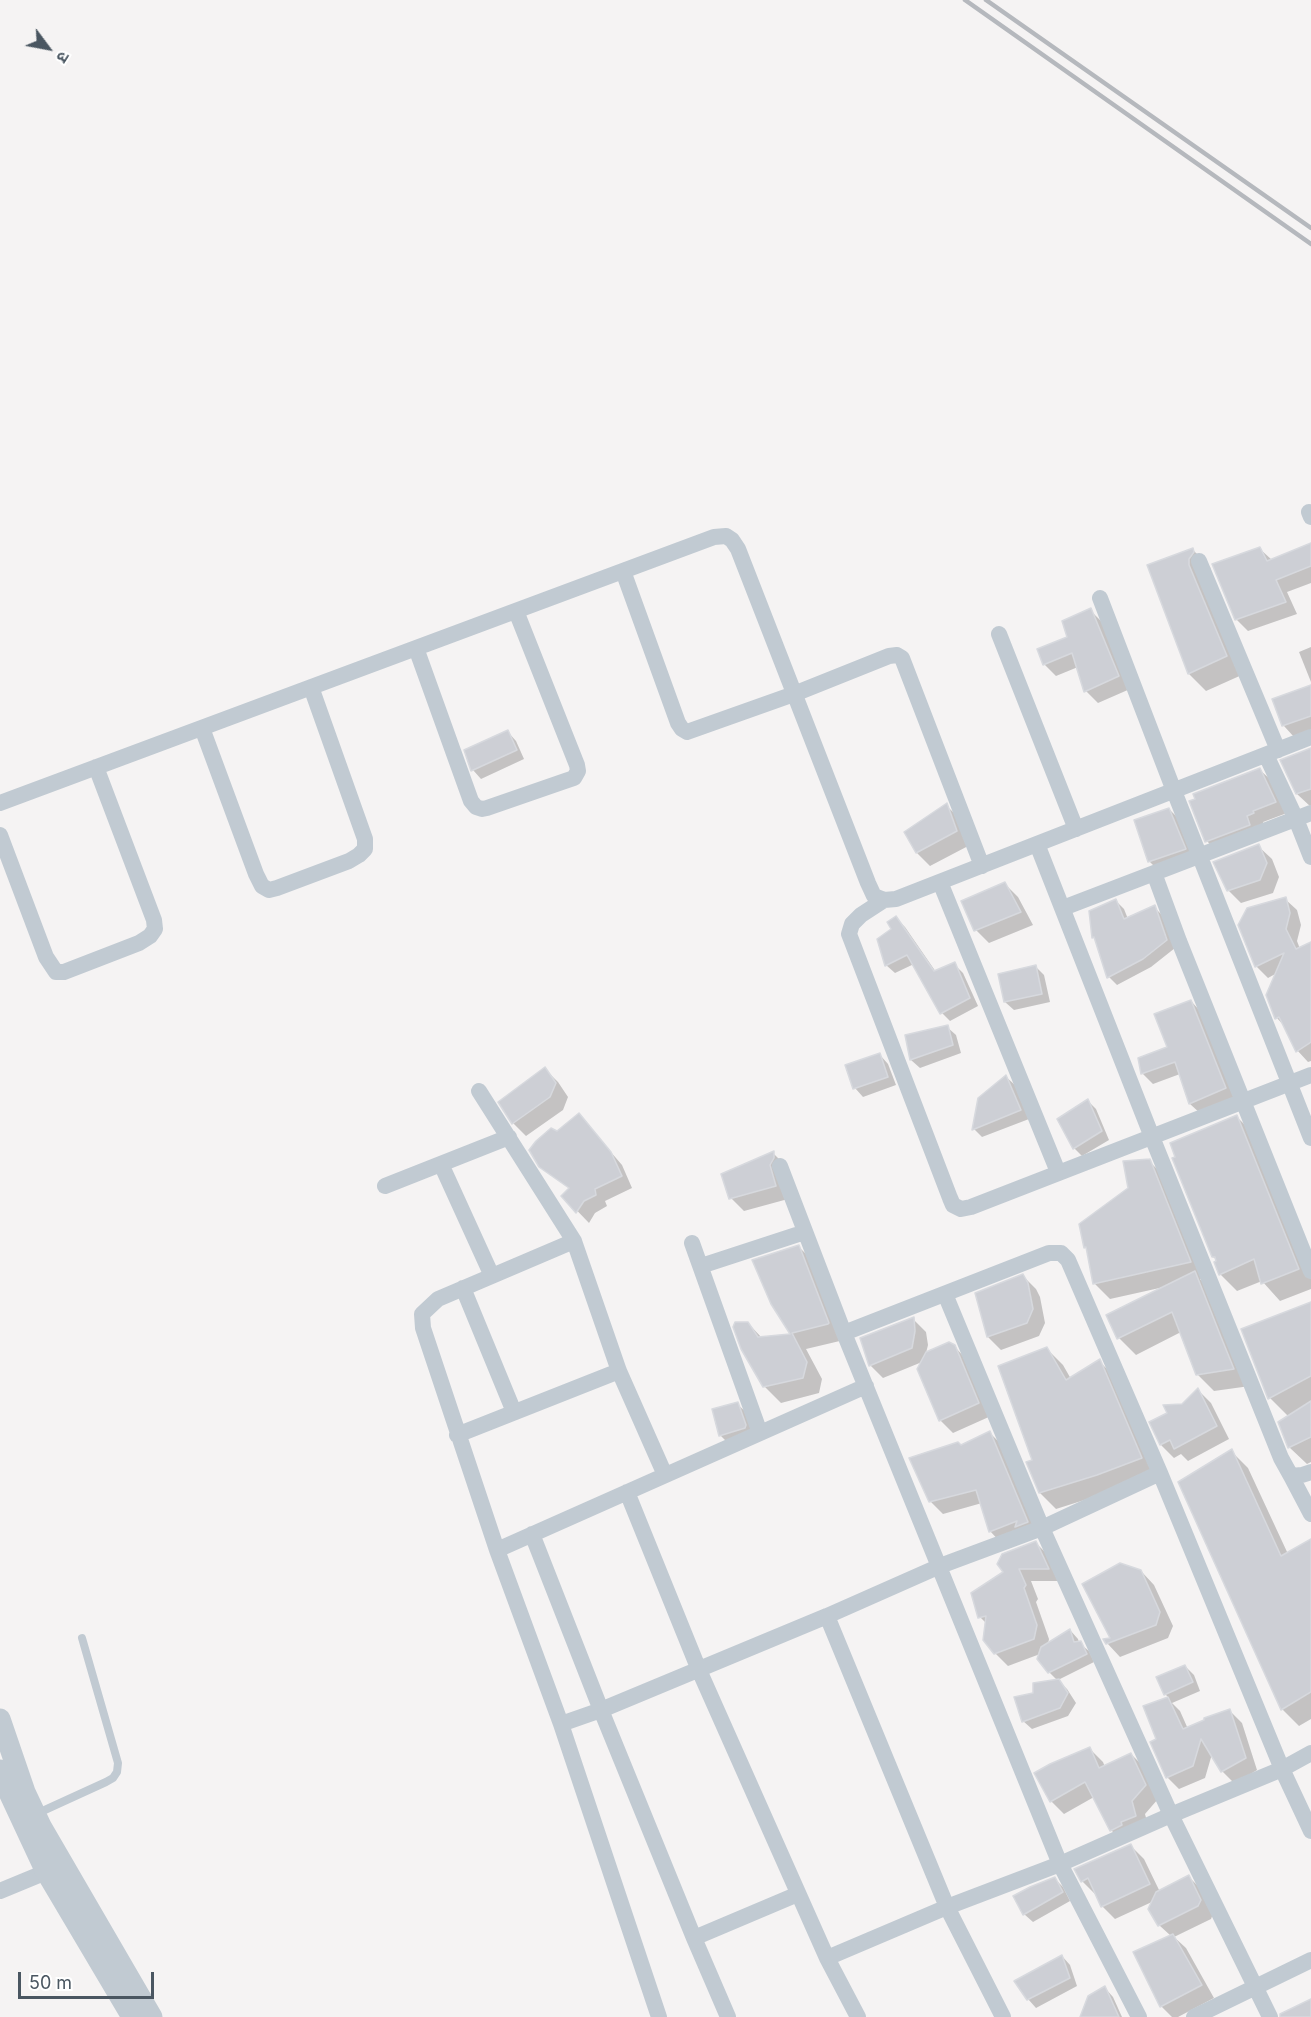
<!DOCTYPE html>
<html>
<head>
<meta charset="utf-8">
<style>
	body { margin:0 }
	#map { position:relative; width:1311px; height:2017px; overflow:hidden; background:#f5f3f3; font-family:Inter,"Noto Sans Devanagari",sans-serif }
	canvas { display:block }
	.north { position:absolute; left:18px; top:18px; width:60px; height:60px; -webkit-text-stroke:4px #fff; paint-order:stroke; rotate:122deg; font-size:16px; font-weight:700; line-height:24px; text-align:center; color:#4a5661 }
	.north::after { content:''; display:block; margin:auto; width:21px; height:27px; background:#4a5661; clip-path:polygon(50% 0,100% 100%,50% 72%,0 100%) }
	.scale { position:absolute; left:18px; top:1972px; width:136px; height:27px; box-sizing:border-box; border:3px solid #4a5661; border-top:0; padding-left:8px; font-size:18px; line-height:21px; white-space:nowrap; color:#4a5661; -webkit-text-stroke:4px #fff; paint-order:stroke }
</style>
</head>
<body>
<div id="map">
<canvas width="1311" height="2017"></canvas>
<div class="north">उ</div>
<div class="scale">50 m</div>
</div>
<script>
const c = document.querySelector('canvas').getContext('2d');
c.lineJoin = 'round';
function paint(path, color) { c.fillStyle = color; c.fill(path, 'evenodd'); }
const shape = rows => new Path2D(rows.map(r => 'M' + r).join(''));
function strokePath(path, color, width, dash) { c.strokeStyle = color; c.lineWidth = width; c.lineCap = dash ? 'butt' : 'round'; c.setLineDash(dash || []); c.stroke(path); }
const shadow = shape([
	[1311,544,1311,583,1287,592,1297,614,1248,631,1236,619,1260,549,1272,560],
	[1192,549,1210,567,1244,674,1206,691,1189,674,1149,566],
	[1090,610,1102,622,1130,689,1098,703,1086,691,1078,667,1056,676,1044,664],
	[1311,647,1311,682,1299,652],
	[1311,686,1311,730,1294,737,1284,726,1274,700],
	[508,732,516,741,524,759,481,779,473,770,466,751],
	[1311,749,1311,807,1297,794],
	[1260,770,1272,781,1287,813,1263,822,1264,825,1218,853,1207,841,1191,801],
	[946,805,959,818,970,845,930,866,917,853],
	[1169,809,1182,822,1198,862,1162,874,1149,861],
	[1258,846,1272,859,1279,877,1273,893,1241,903,1228,890],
	[1005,884,1018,897,1033,925,989,943,976,930],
	[1285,899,1297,910,1301,925,1297,941,1300,949,1311,944,1311,1061,1308,1062,1297,1050,1285,1027,1277,1018,1267,995,1277,973,1268,978,1256,966],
	[1116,901,1124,909,1128,919,1154,907,1162,915,1175,948,1151,967,1117,985,1109,977,1097,940,1094,937,1090,912],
	[896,918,905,927,936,972,954,964,963,973,978,1006,950,1021,942,1013,914,964,895,973,886,965],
	[1036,967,1044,975,1050,1002,1014,1010,1005,1002],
	[1191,1001,1201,1012,1236,1098,1201,1114,1190,1104,1180,1074,1153,1084,1142,1073,1169,1047],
	[947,1027,956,1035,961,1053,920,1068,911,1060,907,1036],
	[880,1055,888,1064,896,1085,863,1097,855,1088],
	[545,1069,558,1082,568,1097,563,1110,526,1136,513,1123],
	[1006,1077,1015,1085,1029,1119,982,1137,974,1129],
	[1088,1101,1096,1109,1109,1140,1082,1156,1074,1148],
	[579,1115,622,1165,632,1188,605,1201,607,1206,595,1213,589,1223,563,1196,574,1194,557,1133],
	[1237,1117,1254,1134,1311,1276,1311,1289,1280,1301,1262,1281,1237,1291,1220,1274,1218,1261,1213,1257],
	[773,1153,786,1166,788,1199,744,1211,731,1198],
	[1149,1161,1165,1177,1206,1278,1200,1279,1211,1290,1250,1386,1214,1391,1197,1374,1181,1332,1136,1355,1119,1338,1164,1287,1110,1299,1094,1283,1088,1249,1085,1247],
	[799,1247,815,1263,844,1340,806,1349,822,1379,819,1393,781,1403,765,1387,748,1323,762,1338,792,1335,772,1303],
	[1023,1276,1036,1289,1040,1297,1045,1323,1039,1336,1001,1350,988,1337],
	[1311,1303,1311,1462,1307,1464,1289,1447,1289,1417,1270,1398],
	[913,1319,926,1332,928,1345,926,1353,954,1346,967,1360,991,1416,953,1433,940,1420,922,1362,883,1378,870,1365],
	[1047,1349,1063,1365,1071,1379,1099,1361,1115,1377,1157,1474,1113,1491,1056,1509,1040,1493,1034,1461],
	[1198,1390,1211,1403,1229,1439,1188,1461,1181,1454,1174,1458,1161,1445,1183,1406],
	[737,1404,746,1412,754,1434,729,1444,720,1435],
	[990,1433,1002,1445,1039,1534,1002,1544,990,1531,982,1503,943,1514,931,1502,961,1447],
	[1231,1451,1248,1468,1288,1554,1311,1540,1311,1719,1299,1726,1283,1710,1180,1482],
	[1036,1543,1049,1556,1060,1581,1031,1581,1038,1599,1036,1602,1049,1639,1048,1644,1070,1630,1078,1639,1079,1643,1089,1651,1094,1662,1058,1680,1067,1689,1076,1703,1068,1716,1032,1729,1023,1721,1034,1694,1058,1681,1049,1672,1040,1654,1008,1666,995,1653,987,1624,980,1617,1005,1573],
	[1141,1571,1154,1585,1173,1626,1168,1638,1120,1657,1107,1643,1112,1639],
	[1185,1666,1194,1675,1200,1691,1172,1703,1180,1711,1188,1729,1230,1711,1242,1723,1257,1770,1235,1784,1222,1771,1212,1754,1205,1778,1179,1789,1167,1777,1158,1739,1145,1707,1169,1698,1165,1694],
	[1090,1749,1103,1762,1105,1767,1131,1754,1144,1767,1158,1799,1145,1814,1149,1829,1124,1843,1111,1830,1094,1797,1064,1814,1051,1801],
	[1131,1846,1144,1859,1160,1892,1189,1877,1202,1890,1213,1914,1211,1919,1174,1937,1186,1948,1214,1998,1178,2017,1172,2017,1161,2006,1171,1936,1159,1925,1154,1901,1115,1919,1102,1906,1095,1894,1082,1881],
	[1055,1879,1063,1887,1070,1901,1033,1922,1024,1914],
	[1062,1956,1070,1965,1077,1986,1036,2008,1028,1999],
	[1105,1988,1113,1997,1122,2017,1081,2017]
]);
const building = shape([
	[1311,543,1311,566,1276,580,1286,602,1235,620,1212,564,1260,547,1267,561,1311,543],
	[1193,548,1194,552,1189,559,1189,565,1227,656,1188,674,1147,565,1193,548],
	[1091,608,1119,676,1084,692,1072,653,1043,665,1037,649,1067,637,1062,621,1091,608],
	[1311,685,1311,716,1282,726,1272,699,1311,685],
	[508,730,517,750,471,771,464,750,508,730],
	[1311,748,1311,789,1296,794,1280,760,1311,748],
	[1260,768,1276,802,1253,811,1254,813,1247,816,1250,825,1205,842,1189,801,1195,799,1193,794,1260,768],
	[947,803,957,831,916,853,904,832,947,803],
	[1169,808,1186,849,1148,862,1134,820,1169,808],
	[1259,844,1267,863,1260,880,1227,891,1213,862,1259,844],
	[1005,882,1021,912,974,931,961,901,1005,882],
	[1286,897,1290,913,1286,929,1296,949,1311,942,1311,1042,1296,1052,1279,1017,1275,1019,1266,995,1284,953,1255,967,1238,925,1247,908,1286,897],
	[1116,899,1124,919,1155,905,1167,940,1143,959,1107,978,1094,937,1092,938,1089,911,1116,899],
	[896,916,934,971,955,962,970,998,940,1014,907,955,885,966,877,939,891,929,887,922,896,916],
	[1036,965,1042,994,1004,1002,998,974,1036,965],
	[1191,1000,1226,1088,1189,1104,1175,1062,1141,1074,1138,1058,1167,1047,1154,1014,1191,1000],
	[948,1025,953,1045,910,1060,905,1035,948,1025],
	[880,1053,888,1077,853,1089,845,1065,880,1053],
	[545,1067,556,1083,550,1097,512,1124,498,1102,545,1067],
	[1006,1075,1021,1110,972,1130,978,1098,1006,1075],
	[1088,1099,1102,1131,1073,1149,1057,1119,1088,1099],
	[579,1113,611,1152,622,1176,595,1189,596,1195,584,1201,576,1213,561,1196,569,1188,539,1167,529,1150,536,1141,551,1128,557,1131,579,1113],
	[1237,1115,1299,1269,1261,1284,1254,1259,1219,1275,1214,1262,1216,1261,1215,1257,1212,1257,1172,1158,1175,1157,1170,1143,1237,1115],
	[774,1151,774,1158,770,1165,776,1186,729,1199,721,1174,774,1151],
	[1150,1159,1191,1262,1093,1284,1086,1247,1084,1248,1079,1224,1128,1188,1123,1161,1150,1159],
	[799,1245,829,1323,828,1324,792,1333,807,1362,803,1378,763,1387,741,1349,733,1327,735,1322,748,1322,758,1337,790,1334,771,1304,752,1260,799,1245],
	[1195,1271,1221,1337,1234,1369,1196,1375,1172,1312,1117,1339,1106,1315,1195,1271],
	[1023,1274,1028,1283,1033,1309,1027,1323,987,1337,975,1293,1023,1274],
	[1311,1302,1311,1376,1268,1399,1241,1329,1311,1302],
	[914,1317,915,1331,912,1348,869,1366,860,1338,914,1317],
	[949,1342,955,1345,979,1403,939,1421,917,1369,926,1352,949,1342],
	[1047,1347,1066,1380,1100,1359,1142,1458,1097,1475,1039,1493,1026,1462,1032,1460,998,1366,1047,1347],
	[1198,1388,1217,1426,1174,1449,1170,1440,1160,1445,1149,1422,1167,1413,1163,1405,1182,1404,1198,1388],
	[1311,1401,1311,1437,1288,1448,1278,1422,1311,1401],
	[738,1402,746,1425,745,1428,719,1436,712,1409,738,1402],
	[990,1431,1028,1522,1015,1527,1017,1521,989,1532,976,1490,929,1502,909,1458,958,1442,961,1445,990,1431],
	[1232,1449,1281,1556,1311,1539,1311,1692,1281,1710,1178,1482,1232,1449],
	[1036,1541,1049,1569,1019,1569,1026,1585,1024,1588,1037,1625,1034,1639,994,1654,983,1640,986,1616,978,1618,971,1593,1003,1572,997,1564,1002,1554,1036,1541],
	[1120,1563,1141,1570,1160,1612,1156,1625,1106,1644,1103,1639,1110,1638,1082,1584,1120,1563],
	[1070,1629,1074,1642,1081,1641,1087,1654,1048,1673,1037,1659,1041,1647,1070,1629],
	[1185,1665,1193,1682,1164,1695,1156,1677,1185,1665],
	[1059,1679,1068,1693,1060,1708,1022,1722,1014,1697,1033,1693,1033,1683,1059,1679],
	[1168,1697,1183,1729,1204,1720,1204,1718,1230,1709,1246,1758,1221,1772,1201,1739,1193,1766,1166,1778,1150,1742,1156,1739,1143,1706,1168,1697],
	[1090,1747,1099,1768,1131,1753,1146,1785,1132,1801,1136,1816,1121,1822,1122,1825,1110,1831,1085,1782,1050,1802,1034,1773,1050,1764,1090,1747],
	[1131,1844,1150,1884,1101,1907,1088,1878,1081,1882,1074,1869,1131,1844],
	[1189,1875,1201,1900,1198,1906,1158,1926,1148,1909,1156,1892,1189,1875],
	[1055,1877,1063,1892,1023,1915,1013,1896,1030,1887,1055,1877],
	[1173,1934,1202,1985,1160,2007,1133,1952,1173,1934],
	[1062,1955,1070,1978,1027,2000,1014,1981,1062,1955],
	[1105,1986,1119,2017,1080,2017,1088,1996,1105,1986],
	[1311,1999,1311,2017,1280,2017,1280,2014,1311,1999]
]);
const service = shape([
	[36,1814,106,1782,113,1778,117,1772,118,1763,82,1638]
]);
const minor = shape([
	[1309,512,1311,517],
	[1199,561,1278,750],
	[623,571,678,723,682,729,687,732,794,694,889,656,897,655,902,658,982,866],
	[1100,598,1174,791,1311,1138],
	[999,634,1076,829],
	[416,648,471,801,476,807,482,809,487,808,565,781,574,778,578,771,577,765,516,611],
	[202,728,256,874,262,886,269,890,277,888,349,861,359,855,365,849,365,839,311,687],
	[1266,755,1296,819,1311,857],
	[0,803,714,537,726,536,732,540,738,549,868,883,874,896,884,900,896,899,1311,737],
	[0,835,46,957,56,972,64,972,139,943,150,936,155,929,154,920,96,767],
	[1037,844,1152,1137,1281,1458,1291,1476,1302,1475,1311,1472],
	[1154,873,1179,941,1311,1271],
	[940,882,1058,1172],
	[884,900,861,915,852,924,849,934,950,1198,953,1205,961,1209,971,1207,1311,1075],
	[1063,908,1311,813],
	[479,1091,574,1241,619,1371,665,1475],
	[441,1164,492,1276],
	[780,1166,844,1333,1060,1864,1139,2017],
	[385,1186,509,1137],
	[574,1241,438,1299,422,1314,423,1328,497,1550,561,1724,659,2017],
	[692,1243,760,1433],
	[701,1266,805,1232],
	[463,1288,514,1412],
	[945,1294,1042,1528,1171,1815,1270,2017],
	[844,1333,1049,1253,1061,1253,1068,1260,1160,1473,1282,1769,1311,1831],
	[457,1435,619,1371],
	[1291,1476,1311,1514],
	[627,1492,699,1670,827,1958,858,2017],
	[532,1534,601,1710,561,1724],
	[497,1550,866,1386],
	[827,1616,947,1907,1003,2017],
	[0,1891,46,1872],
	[694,1938,798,1894],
	[827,1958,947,1907,1060,1864,1171,1815,1282,1769,1311,1753],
	[728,2017,694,1938,601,1710,827,1616,940,1566,1042,1528,1160,1473],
	[1194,2017,1311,1960]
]);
const tertiary = shape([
	[0,1719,25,1792,41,1826,152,2017],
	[0,1770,4,1782,46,1872,132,2017]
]);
const rail = shape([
	[965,0,1311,244],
	[986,0,1311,228]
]);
paint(shadow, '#0003');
paint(building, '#cdcfd5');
strokePath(building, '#d7d9de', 1.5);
strokePath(service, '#c1cad2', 8);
strokePath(minor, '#c1cad2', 16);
strokePath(tertiary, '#c1cad2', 21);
strokePath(rail, '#b5b8bd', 4.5);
</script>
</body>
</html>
